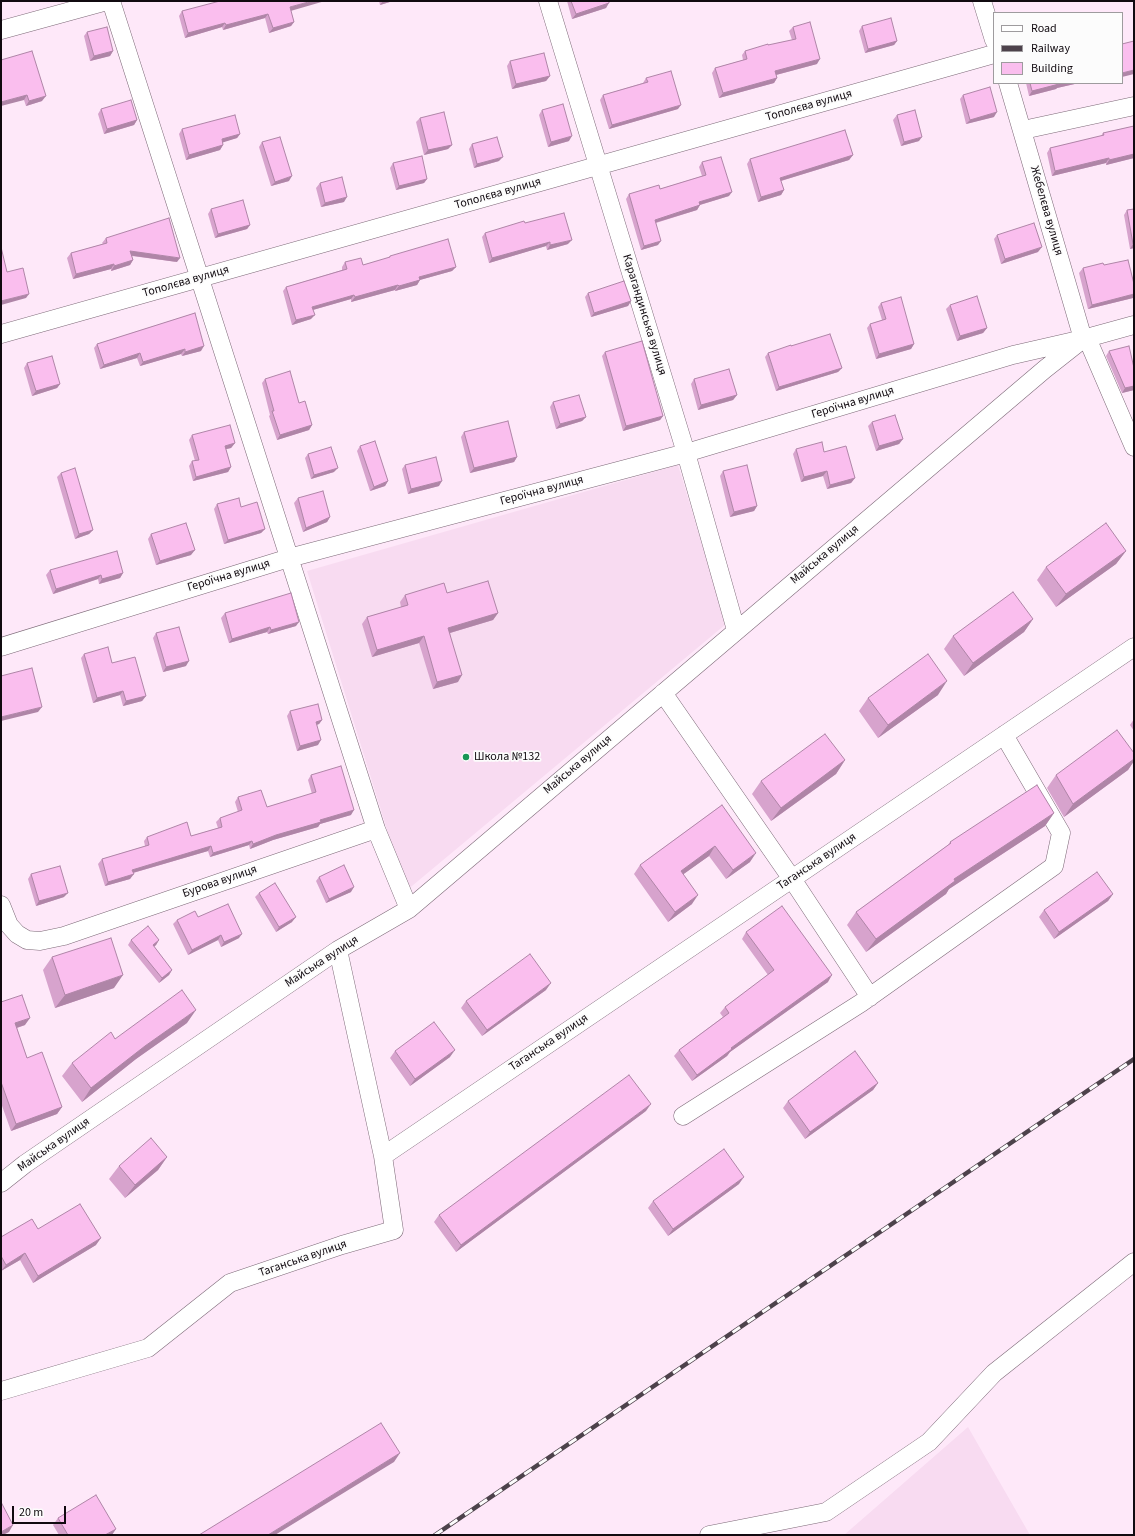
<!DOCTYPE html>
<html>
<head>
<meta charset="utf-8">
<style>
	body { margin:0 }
	#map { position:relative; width:1135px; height:1536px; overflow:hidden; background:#fee8f9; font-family:"Source Sans 3",sans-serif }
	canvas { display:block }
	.frame { position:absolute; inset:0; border:2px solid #110a10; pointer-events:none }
	.legend { position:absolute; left:993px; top:12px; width:130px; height:72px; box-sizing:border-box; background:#fcfcfc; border:1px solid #9e9b9e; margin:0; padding:5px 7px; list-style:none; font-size:12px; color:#110a10 }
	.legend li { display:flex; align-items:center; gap:8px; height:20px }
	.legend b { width:20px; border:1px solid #9e9b9e }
	.scale { position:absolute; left:12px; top:1506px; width:54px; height:18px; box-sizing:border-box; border:2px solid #110a10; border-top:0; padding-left:5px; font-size:12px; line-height:14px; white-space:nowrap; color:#110a10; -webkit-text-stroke:3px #fcfcfc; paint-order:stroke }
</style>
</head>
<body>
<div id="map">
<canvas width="1135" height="1536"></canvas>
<div class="frame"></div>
<ul class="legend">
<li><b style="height:5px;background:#fff"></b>Road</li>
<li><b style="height:5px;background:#4d424b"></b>Railway</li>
<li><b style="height:11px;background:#fabeee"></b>Building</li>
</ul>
<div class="scale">20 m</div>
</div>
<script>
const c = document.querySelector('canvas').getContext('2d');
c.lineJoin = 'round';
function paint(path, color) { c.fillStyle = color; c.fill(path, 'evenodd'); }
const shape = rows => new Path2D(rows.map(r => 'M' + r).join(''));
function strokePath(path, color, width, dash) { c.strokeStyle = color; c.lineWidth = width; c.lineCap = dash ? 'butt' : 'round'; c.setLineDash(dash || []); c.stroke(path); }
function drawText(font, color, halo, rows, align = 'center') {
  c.font = font + ' "Source Sans 3",sans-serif'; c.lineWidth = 3.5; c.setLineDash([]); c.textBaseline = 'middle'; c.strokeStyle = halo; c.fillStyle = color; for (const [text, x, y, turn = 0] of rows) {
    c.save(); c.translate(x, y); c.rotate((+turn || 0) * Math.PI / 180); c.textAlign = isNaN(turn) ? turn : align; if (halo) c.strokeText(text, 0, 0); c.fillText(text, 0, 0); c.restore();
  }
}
const built = shape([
	[678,465,726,624,406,891,307,571],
	[968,1427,1030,1535,844,1535]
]);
const minor = shape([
	[111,1,376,829,409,909],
	[548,1,686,453,736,630],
	[982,1,994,40],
	[1,30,107,1],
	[1023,130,1134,106],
	[1,334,994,54],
	[1087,338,1134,447],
	[1,647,289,558,686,453,1013,355,1083,339,1008,83],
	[663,693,792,879,870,997],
	[1,905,9,925,17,934,27,940,40,941,64,936,376,829],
	[338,950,383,1156],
	[683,1116,861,1003,1054,866,1061,833,1004,735],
	[1,1183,25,1164,338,950,409,909,1045,369,1083,339,1134,325],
	[1,1391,148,1348,230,1283,342,1245,394,1230,383,1156,1134,647],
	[709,1535,826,1512,929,1442,994,1373,1134,1262]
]);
const rail = shape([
	[435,1535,1134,1059]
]);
const wall = shape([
	[379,1,393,1,380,5],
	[567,1,609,1,606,8,572,19],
	[182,11,291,11,294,22,291,26,269,33,265,18,223,30,222,27,185,38,179,16],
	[862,26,897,41,894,45,865,53,859,31],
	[793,27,817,64,776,75,777,78,774,83,719,98,712,73,715,68,743,60,742,55,745,51,792,40,789,31],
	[87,32,113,51,110,56,90,61,84,36],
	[1,60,42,101,26,106,24,100],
	[510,61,550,76,546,81,512,89,507,66],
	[646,78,678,109,609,129,600,100,603,95,643,83],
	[1026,83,1079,83,1057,88,1056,89,1029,96],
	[963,95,994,117,966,124,960,99],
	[101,109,137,120,134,125,104,134,98,114],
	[542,110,569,141,548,147,539,115],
	[897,115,919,141,901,146,893,120],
	[420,118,452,145,448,149,424,155,416,122],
	[1134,126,1134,158,1106,165,1106,163,1052,176,1047,153,1050,148,1101,136,1103,133],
	[182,129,240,134,237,138,222,142,223,145,220,150,186,160,179,134],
	[262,142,289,181,271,186,259,147],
	[472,144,499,161,474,168,469,149],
	[853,155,849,160,781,181,784,190,781,195,758,202,747,164,750,159],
	[702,162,729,196,700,205,697,210,656,223,658,245,641,250,626,199,629,194,660,189,702,176,699,167],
	[393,163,427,179,424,183,396,190,390,168],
	[320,183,344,202,321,207,316,188],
	[211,209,250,225,247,229,215,238,208,214],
	[1134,209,1134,248,1130,249,1124,215,1127,210],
	[485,233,568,244,547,250,546,246,489,263,482,237],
	[997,235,1038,252,1001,264,994,239],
	[106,238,177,262,132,256,133,260,130,265,111,271,111,269,73,279,67,258,71,253,103,244,102,243],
	[390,256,456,267,452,271,420,280,417,285,395,291,395,290,351,302,351,299,313,310,311,319,292,325,283,291,286,287,342,270,342,267,345,262,363,265,388,258],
	[1104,265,1133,298,1088,309,1079,273,1083,268],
	[588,293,631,301,628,306,591,317,585,297],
	[881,303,914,344,911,349,876,359,867,328,870,324,882,320,878,307],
	[950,305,987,328,983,333,957,341,946,309],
	[195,313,201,351,182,356,181,354,140,366,137,358,100,369,94,348,97,344],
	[791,346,842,368,838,372,776,391,765,357,768,353],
	[1109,351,1134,368,1134,390,1122,393,1106,356],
	[605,352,663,416,660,420,623,431,602,356],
	[27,363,60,384,57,388,32,396,24,368],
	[265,379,299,403,312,425,309,430,277,440,269,416,270,415,262,383],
	[694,379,737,395,733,400,698,410,691,384],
	[553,402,586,417,582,421,556,429,550,407],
	[872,422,903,439,899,444,876,451,868,426],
	[464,432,517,457,514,462,470,473,461,437],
	[192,435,235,443,231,448,226,449,231,467,228,472,193,481,189,466,192,461,195,461,189,440],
	[360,446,388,481,385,486,370,491,357,451],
	[796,449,824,452,855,478,851,483,827,489,823,476,801,482,793,454],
	[308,454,334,472,311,479,305,458],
	[405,465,439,486,408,494,402,469],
	[723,471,757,506,754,511,730,517,720,476],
	[61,473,93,530,89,534,75,539,57,477],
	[298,498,330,517,327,522,303,532,294,503],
	[217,504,241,507,265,529,261,533,224,544,214,509],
	[151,534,191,555,156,565,148,539],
	[1126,551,1116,564,1056,607,1037,580,1046,567],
	[50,570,123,573,120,578,99,584,98,579,53,594,46,575],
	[447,593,498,613,493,620,450,633,458,682,433,689,419,643,372,657,362,624,367,617,401,607,400,602,405,595],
	[225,613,296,626,268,634,267,632,229,643,221,618],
	[1033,619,1024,632,964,676,944,649,953,636],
	[156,633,186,666,163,672,153,638],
	[84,654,112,663,146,696,142,701,123,706,120,695,93,703,81,658],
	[938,695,878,738,859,711,868,698],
	[290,711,322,720,319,724,317,725,318,745,297,751,287,716],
	[1134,719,1134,731,1130,725],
	[1134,753,1134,761,1128,770,1064,817,1047,788,1056,775],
	[845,760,836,774,771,821,752,794,761,781],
	[311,775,351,815,320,824,318,827,273,840,250,849,249,845,210,857,208,851,133,873,130,879,105,886,98,864,102,859,145,846,144,841,147,837,191,836,218,828,216,822,220,818,238,812,235,802,238,797,267,807,312,794,308,780],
	[722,805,750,862,726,879,709,856,683,874,692,904,668,922,634,874,640,865],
	[1054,813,1045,826,949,889,946,894,866,952,847,925,856,912,948,845,950,842],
	[31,874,64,897,36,906,28,879],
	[319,877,351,892,326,903,316,881],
	[259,893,292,922,276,932,255,897],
	[1113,894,1108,901,1054,939,1039,917,1044,910],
	[198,917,239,938,221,947,218,940,188,955,173,924,177,920],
	[746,932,828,982,730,1052,727,1056,692,1081,674,1056,679,1050,723,1017,720,1013,725,1007,768,975,742,939],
	[131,940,159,940,156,945,154,947,172,970,169,975,159,983,128,945],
	[52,957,114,988,55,1008,43,970],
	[546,990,482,1036,461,1008,466,1001],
	[1,1002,25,1025,17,1028,27,1058,62,1107,57,1114,11,1131,1,1103],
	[187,1023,136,1059,82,1102,62,1076,72,1063],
	[395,1051,450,1057,410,1086,390,1058],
	[878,1083,873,1090,805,1139,783,1108,788,1101],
	[646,1111,456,1252,434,1222,439,1215],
	[167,1157,158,1170,125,1198,109,1179,119,1166],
	[739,1184,668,1236,648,1208,653,1201],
	[1,1237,96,1245,33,1283,20,1260,1,1271],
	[58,1518,112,1535,59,1535,53,1525]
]);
const shadedWall = shape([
	[312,1,325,1,287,12,290,7],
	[383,1,393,1,380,5],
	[609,3,606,8,572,19,576,14],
	[268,14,265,18,223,30,226,25],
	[294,22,291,26,269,33,273,28],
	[225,23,222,27,185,38,188,33],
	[897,41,894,45,865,53,868,49],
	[113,51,110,56,90,61,94,56],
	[820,59,817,64,772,76,775,71],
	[1134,70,1134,74,1122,77,1122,73],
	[550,76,546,81,512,89,516,84],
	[777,78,774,83,719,98,723,93],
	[1059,83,1079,83,1057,88,1056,89,1029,96,1032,91],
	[27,95,24,100,1,106,1,102],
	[46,96,42,101,26,106,29,101],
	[681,105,678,109,609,129,612,125],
	[997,112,994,117,966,124,970,120],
	[137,120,134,125,104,134,107,129],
	[240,134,237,138,218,144,222,139],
	[572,136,569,141,548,147,551,142],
	[922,137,919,141,901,146,904,142],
	[223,145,220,150,186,160,189,155],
	[452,145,448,149,424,155,428,150],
	[1134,154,1134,158,1106,165,1109,160],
	[853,155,849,160,777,182,780,178],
	[503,157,499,161,474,168,477,164],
	[1109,158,1106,163,1052,176,1055,171],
	[292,176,289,181,271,186,275,182],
	[427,179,424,183,396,190,399,186],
	[784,190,781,195,758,202,761,197],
	[732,192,729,196,696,206,699,202],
	[347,197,344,202,321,207,325,203],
	[700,205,697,210,651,224,655,220],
	[250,225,247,229,215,238,218,234],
	[572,240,568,244,547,250,550,245],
	[661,241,658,245,641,250,644,246],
	[550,242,546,246,489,263,492,258],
	[1133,244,1134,244,1134,248,1130,249],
	[1042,247,1038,252,1001,264,1005,259],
	[130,251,180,258,177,262,127,255],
	[133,260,130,265,111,271,114,266],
	[114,264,111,269,73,279,76,274],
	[456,267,452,271,416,281,419,277],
	[420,280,417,285,395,291,399,286],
	[398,285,395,290,351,302,355,297],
	[29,294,26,298,1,305,1,301],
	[1134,294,1134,296,1133,298,1088,309,1092,305],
	[354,295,351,299,309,311,312,307],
	[631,301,628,306,591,317,594,313],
	[315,315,311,319,292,325,296,320],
	[987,328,983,333,957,341,960,336],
	[914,344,911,349,876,359,879,354],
	[204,346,201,351,182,356,185,352],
	[185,349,181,354,140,366,143,362],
	[140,353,137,358,100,369,104,365],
	[842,368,838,372,776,391,779,387],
	[60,384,57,388,32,396,36,391],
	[1134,386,1134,390,1122,393,1125,388],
	[737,395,733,400,698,410,701,405],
	[663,416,660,420,623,431,626,426],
	[586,417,582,421,556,429,560,424],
	[312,425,309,430,277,440,280,435],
	[903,439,899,444,876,451,879,446],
	[235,443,231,448,222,450,225,446],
	[517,457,514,462,470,473,474,468],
	[231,467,228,472,193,481,196,477],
	[338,468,334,472,311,479,314,475],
	[827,471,823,476,801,482,804,477],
	[855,478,851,483,827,489,830,485],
	[388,481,385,486,370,491,374,487],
	[442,481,439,486,408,494,411,489],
	[757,506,754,511,730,517,734,512],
	[330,517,327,522,303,532,306,528],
	[265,529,261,533,224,544,228,540],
	[93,530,89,534,75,539,79,534],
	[195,550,191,555,156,565,160,561],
	[1126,551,1116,564,1056,607,1066,594],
	[123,573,120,578,99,584,102,579],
	[101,575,98,579,53,594,56,589],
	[498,613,493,620,443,635,448,628],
	[1033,619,1024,632,964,676,973,663],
	[299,622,296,626,268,634,271,630],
	[270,627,267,632,229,643,232,639],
	[424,636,419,643,372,657,377,650],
	[189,661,186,666,163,672,166,667],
	[462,675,458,682,433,689,437,682],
	[947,681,938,695,878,738,888,725],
	[123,691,120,695,93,703,97,698],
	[146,696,142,701,123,706,126,701],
	[42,707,38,712,1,721,1,717],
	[322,720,319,724,312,726,316,722],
	[321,740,318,745,297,751,300,746],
	[1134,759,1134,761,1128,770,1064,817,1073,804],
	[845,760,836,774,771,821,781,808],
	[354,810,351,815,320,824,318,827,273,840,250,849,253,844,276,835,320,820],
	[1054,813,1045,826,949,889,946,894,866,952,876,939,954,879],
	[252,841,249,845,210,857,213,853],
	[211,846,208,851,129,874,132,870],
	[715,846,709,856,674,881,681,871],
	[756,853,750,862,726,879,733,870],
	[134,874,130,879,105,886,108,882],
	[354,887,351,892,326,903,329,899],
	[68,893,64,897,36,906,39,901],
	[1113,894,1108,901,1054,939,1059,932],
	[698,895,692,904,668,922,675,912],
	[296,917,292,922,276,932,279,927],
	[242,934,239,938,221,947,224,942],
	[221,935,218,940,188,955,192,950],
	[159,940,156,945,150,950,153,945],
	[172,970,169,975,159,983,162,978],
	[123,975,114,988,55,1008,65,995],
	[832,975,828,982,730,1052,727,1056,692,1081,697,1075,731,1048],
	[551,983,546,990,482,1036,487,1030],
	[196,1010,187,1023,136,1059,82,1102,91,1088,145,1046],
	[30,1018,25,1025,10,1030,15,1023],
	[455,1050,450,1057,410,1086,415,1079],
	[878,1083,873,1090,805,1139,810,1132],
	[651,1104,646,1111,456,1252,461,1245],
	[62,1107,57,1114,11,1131,16,1124],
	[167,1157,158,1170,125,1198,135,1185],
	[744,1177,739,1184,668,1236,673,1229],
	[101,1238,96,1245,33,1283,38,1276],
	[25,1253,20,1260,1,1271,6,1265],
	[400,1453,394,1462,275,1535,268,1535],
	[13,1525,9,1532,3,1535,1,1535,1,1532],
	[116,1529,112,1535,105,1535]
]);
const building = shape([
	[220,1,312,1,290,7,294,22,273,28,268,14,226,25,225,23,188,33,182,11,220,1],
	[571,1,609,1,609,3,576,14,571,1],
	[891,18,897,41,868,49,862,26,891,18],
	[810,22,820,59,775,71,777,78,723,93,715,68,747,59,745,51,768,44,768,45,796,39,793,27,810,22],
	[107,27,113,51,94,56,87,32,107,27],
	[1134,41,1134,70,1122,73,1122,44,1134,41],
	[32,51,46,96,29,101,27,95,1,102,1,60,32,51],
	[544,53,550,76,516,84,510,61,544,53],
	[671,71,681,105,612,125,603,95,648,82,646,78,671,71],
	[1030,83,1060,83,1059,83,1059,84,1032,91,1030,83],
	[990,87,997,112,970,120,963,95,990,87],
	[131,100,137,120,107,129,101,109,131,100],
	[563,104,572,136,551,142,542,110,563,104],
	[915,110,922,137,904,142,897,115,915,110],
	[444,112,452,145,428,150,420,118,444,112],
	[235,115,240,134,222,139,223,145,189,155,182,129,235,115],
	[1134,126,1134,154,1109,160,1109,158,1055,171,1050,148,1104,135,1103,133,1134,126],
	[845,130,853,155,780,178,784,190,761,197,750,159,845,130],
	[280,137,292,176,275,182,262,142,280,137],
	[497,137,503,157,477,164,472,144,497,137],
	[422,156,427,179,399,186,393,163,422,156],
	[721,157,732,192,699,202,700,205,655,220,661,241,644,246,629,194,659,185,660,189,706,175,702,162,721,157],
	[342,177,347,197,325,203,320,183,342,177],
	[243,200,250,225,218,234,211,209,243,200],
	[1134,209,1134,244,1133,244,1127,210,1134,209],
	[564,213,572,240,550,245,550,242,492,258,485,233,524,221,525,223,564,213],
	[169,218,180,258,130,251,133,260,114,266,114,264,76,274,71,253,107,243,106,238,169,218],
	[1034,223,1042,247,1005,259,997,235,1034,223],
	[448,239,456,267,419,277,420,280,399,286,398,285,355,297,354,295,312,307,315,315,296,320,286,287,347,269,345,262,361,258,363,265,390,257,390,256,448,239],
	[1,247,7,272,23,268,29,294,1,301,1,247],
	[1128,260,1134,284,1134,294,1092,305,1083,268,1103,263,1104,265,1128,260],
	[624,281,631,301,594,313,588,293,624,281],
	[977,296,987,328,960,336,950,305,977,296],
	[901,297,914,344,879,354,870,324,886,319,881,303,901,297],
	[195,313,204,346,185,352,185,349,143,362,140,353,104,365,97,344,195,313],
	[830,334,842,368,779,387,768,353,791,345,791,346,830,334],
	[642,341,663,416,626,426,605,352,642,341],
	[1129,346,1134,368,1134,386,1125,388,1109,351,1129,346],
	[52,356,60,384,36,391,27,363,52,356],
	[729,369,737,395,701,405,694,379,729,369],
	[290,371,299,403,305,401,312,425,280,435,272,411,274,411,265,379,290,371],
	[579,395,586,417,560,424,553,402,579,395],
	[895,415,903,439,879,446,872,422,895,415],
	[508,421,517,457,474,468,464,432,508,421],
	[230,425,235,443,225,446,231,467,196,477,192,461,199,460,192,435,230,425],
	[375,441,388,481,374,487,360,446,375,441],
	[822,442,824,452,846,446,855,478,830,485,827,471,804,477,796,449,822,442],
	[331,447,338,468,314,475,308,454,331,447],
	[436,457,442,481,411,489,405,465,436,457],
	[747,465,757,506,734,512,723,471,747,465],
	[75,468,93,530,79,534,61,473,75,468],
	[323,491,330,517,306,528,298,498,323,491],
	[239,498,241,507,257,502,265,529,228,540,217,504,239,498],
	[186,523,195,550,160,561,151,534,186,523],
	[1106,523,1126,551,1066,594,1046,567,1106,523],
	[117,551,123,573,102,579,101,575,56,589,50,570,117,551],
	[488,581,498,613,448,628,462,675,437,682,424,636,377,650,367,617,408,605,405,595,444,583,447,593,488,581],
	[1013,592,1033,619,973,663,953,636,1013,592],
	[291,593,299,622,271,630,270,627,232,639,225,613,291,593],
	[179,627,189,661,166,667,156,633,179,627],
	[108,647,112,663,135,657,146,696,126,701,123,691,97,698,84,654,108,647],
	[928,654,947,681,888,725,868,698,928,654],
	[32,668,42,707,1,717,1,676,32,668],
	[318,704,322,720,316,722,321,740,300,746,290,711,318,704],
	[1117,730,1134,753,1134,759,1073,804,1056,775,1117,730],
	[825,734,845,760,781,808,761,781,825,734],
	[341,766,354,810,320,820,321,822,276,835,253,844,252,841,213,853,211,846,132,870,134,874,108,882,102,859,149,845,147,837,187,822,191,836,222,827,220,818,242,810,238,797,261,790,267,807,316,792,311,775,341,766],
	[1037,785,1054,813,954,879,955,881,876,939,856,912,951,843,950,842,1037,785],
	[722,805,756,853,733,870,715,846,681,871,698,895,675,912,640,865,722,805],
	[344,865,354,887,329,899,319,877,344,865],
	[60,866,68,893,39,901,31,874,60,866],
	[1097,872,1113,894,1059,932,1044,910,1097,872],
	[275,883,296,917,279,927,259,893,275,883],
	[228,904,242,934,224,942,221,935,192,950,177,920,195,911,198,917,228,904],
	[782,906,832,975,731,1048,732,1049,697,1075,679,1050,729,1013,725,1007,774,970,746,932,782,906],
	[148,926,159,940,153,945,172,970,162,978,131,940,148,926],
	[111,938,123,975,65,995,52,957,111,938],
	[530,954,551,983,487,1030,466,1001,530,954],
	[182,990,196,1010,145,1046,91,1088,72,1063,111,1032,115,1039,182,990],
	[22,995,30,1018,15,1023,27,1058,42,1052,62,1107,16,1124,1,1082,1,1002,22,995],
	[434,1022,455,1050,415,1079,395,1051,434,1022],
	[855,1051,878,1083,810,1132,788,1101,855,1051],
	[629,1075,651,1104,461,1245,439,1215,629,1075],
	[151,1138,167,1157,135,1185,119,1166,151,1138],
	[724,1149,744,1177,673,1229,653,1201,724,1149],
	[80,1204,101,1238,38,1276,25,1253,6,1265,1,1256,1,1237,32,1219,38,1229,80,1204],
	[381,1423,400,1453,268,1535,199,1535,381,1423],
	[96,1495,116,1529,105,1535,68,1535,58,1518,96,1495],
	[1,1502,13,1525,1,1532,1,1502]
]);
const markers = [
	[466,757,4,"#179654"]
];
const streetNames = [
	["Тополєва вулиця",809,106,-16],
	["Тополєва вулиця",498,194,-16],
	["Жебелєва вулиця",1046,211,74],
	["Тополєва вулиця",186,282,-16],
	["Карагандинська вулиця",644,315,73],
	["Героїчна вулиця",853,403,-17],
	["Героїчна вулиця",542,491,-15],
	["Майська вулиця",825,555,-40],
	["Героїчна вулиця",229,576,-17],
	["Майська вулиця",578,765,-40],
	["Таганська вулиця",817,862,-34],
	["Бурова вулиця",220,882,-19],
	["Майська вулиця",322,962,-33],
	["Таганська вулиця",549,1043,-34],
	["Майська вулиця",54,1145,-35],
	["Таганська вулиця",303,1259,-19]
];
const poiNames = [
	["Школа №132",474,757]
];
paint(built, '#f8dbf1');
strokePath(minor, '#7d6a78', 19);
strokePath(minor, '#fff', 18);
strokePath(rail, '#4d424b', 4.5);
strokePath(rail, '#fcfcfc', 3, [9]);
paint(wall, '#d7a3cd');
paint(shadedWall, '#af85a7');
paint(building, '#fabeee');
strokePath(building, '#af85a7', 1);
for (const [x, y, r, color] of markers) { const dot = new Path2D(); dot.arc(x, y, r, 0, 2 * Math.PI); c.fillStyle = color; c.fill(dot); strokePath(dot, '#fcfcfc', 1.5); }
drawText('12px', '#110a10', '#fcfcfc', streetNames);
drawText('12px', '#110a10', '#fcfcfc', poiNames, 'left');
</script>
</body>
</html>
